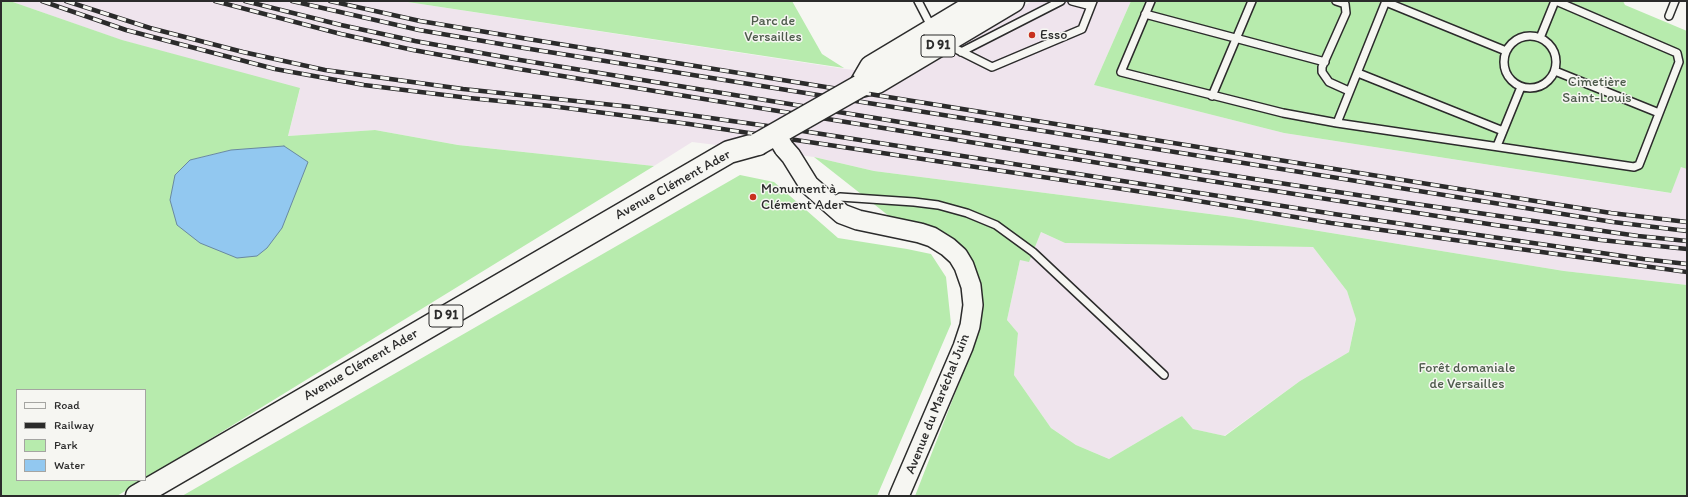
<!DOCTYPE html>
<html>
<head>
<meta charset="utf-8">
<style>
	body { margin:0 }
	#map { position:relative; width:1688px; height:497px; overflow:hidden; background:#f6f6f2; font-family:Itim,sans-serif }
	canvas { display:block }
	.frame { position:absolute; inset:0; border:2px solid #2b2b2b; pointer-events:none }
	.legend { position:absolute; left:16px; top:389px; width:130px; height:92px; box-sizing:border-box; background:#f6f6f2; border:1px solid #a5a5a2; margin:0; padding:5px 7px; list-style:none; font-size:12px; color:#2b2b2b }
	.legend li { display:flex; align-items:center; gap:8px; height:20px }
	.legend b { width:20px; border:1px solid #a5a5a2 }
</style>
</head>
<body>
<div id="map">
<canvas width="1688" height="497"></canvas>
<div class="frame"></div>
<ul class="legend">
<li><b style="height:5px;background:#f6f6f2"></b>Road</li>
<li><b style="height:5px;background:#2b2b2b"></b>Railway</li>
<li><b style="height:11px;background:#b7ebad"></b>Park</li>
<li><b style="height:11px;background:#92c8f0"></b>Water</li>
</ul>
</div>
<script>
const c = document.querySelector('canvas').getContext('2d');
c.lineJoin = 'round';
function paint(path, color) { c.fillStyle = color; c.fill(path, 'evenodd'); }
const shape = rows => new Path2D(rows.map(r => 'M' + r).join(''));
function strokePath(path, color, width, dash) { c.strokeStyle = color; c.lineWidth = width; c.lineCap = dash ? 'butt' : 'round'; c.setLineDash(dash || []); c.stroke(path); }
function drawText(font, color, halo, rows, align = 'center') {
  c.font = font + ' Itim,sans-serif'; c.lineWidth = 3; c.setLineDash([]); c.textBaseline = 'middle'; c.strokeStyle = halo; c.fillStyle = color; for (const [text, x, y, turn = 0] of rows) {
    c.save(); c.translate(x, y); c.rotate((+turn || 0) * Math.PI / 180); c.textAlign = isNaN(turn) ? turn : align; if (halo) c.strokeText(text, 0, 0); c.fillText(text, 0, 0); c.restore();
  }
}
const built = shape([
	[10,1,401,1,846,69,905,76,1032,1,1131,1,1094,85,1284,133,1670,193,1687,153,1687,285,1564,271,1233,217,874,171,814,157,692,142,654,166,458,145,375,130,288,136,300,89,121,40],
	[1041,232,1065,243,1313,247,1347,291,1356,318,1349,352,1300,381,1224,436,1193,429,1182,416,1109,459,1076,445,1051,428,1014,375,1018,333,1007,320,1020,260,1033,252]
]);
const green = shape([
	[1,1,10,1,122,40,300,88,288,136,375,130,458,145,654,166,145,479,145,390,17,390,17,480,143,480,117,496,1,496],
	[231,150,175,175,190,160],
	[401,1,792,1,822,54,844,68],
	[1131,1,1623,1,1625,5,1687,31,1687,169,1681,167,1671,193,1284,133,1094,85],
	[814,157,874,171,1233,217,1564,271,1687,285,1687,496,915,496,981,327,976,280,955,242,889,216],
	[1041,232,1065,243,1313,247,1347,291,1356,319,1349,352,1300,381,1225,436,1193,429,1182,416,1109,459,1076,445,1051,428,1014,375,1018,333,1007,320,1020,260,1029,262],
	[740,175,774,182,838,238,907,249,931,254,946,277,951,324,877,496,182,496]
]);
const water = shape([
	[284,146,308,162,282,228,267,248,257,256,237,258,200,243,177,225,170,200,175,175,190,160,231,150,284,146]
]);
const service = shape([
	[918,1,932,28],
	[1072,1,1091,6],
	[1151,1,1121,72,1283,113,1337,123,1634,167,1639,165,1679,62,1677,53,1556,1],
	[1336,1,1345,4,1346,13,1322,67,1322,72,1329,82,1349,91],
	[1386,2,1506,51],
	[1145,14,1325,62],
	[1669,16,1675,1],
	'1504 62a26 26 0 1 1 52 0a26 26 0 1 1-52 0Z',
	[1540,38,1555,1],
	[946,44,992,67,1082,29,1093,1],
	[961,52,1061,1],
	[1555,71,1659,113],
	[1358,73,1503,131],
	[1212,96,1252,1],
	[1337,123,1386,1],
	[1497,146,1521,87],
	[831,202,840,197,914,202,938,205,967,213,996,225,1033,252,1164,375]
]);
const tertiary = shape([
	[784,148,791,156,809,185,842,214,858,220,920,233,932,237,948,247,958,256,964,266,971,286,973,305,970,326,963,347,899,496]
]);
const primary = shape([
	[860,86,877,82,1013,1],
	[860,86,871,67,981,1],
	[137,496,729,152,758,144]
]);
const rail = shape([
	[42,1,126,30,210,52,275,69,364,85,469,98,551,106,689,124,1156,194,1331,223,1687,272],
	[66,1,150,28,243,52,325,70,463,89,632,107,796,130,1334,214,1643,259,1687,264],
	[215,1,341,34,413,50,519,69,1204,180,1495,225,1601,240,1687,249],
	[245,1,341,25,415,41,520,60,1157,164,1409,203,1638,236,1687,241],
	[292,1,419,30,524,48,1613,222,1687,231],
	[330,1,420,21,528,39,1434,185,1611,213,1687,222]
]);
const tertiaryBridge = shape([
	[776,135,784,148]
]);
const primaryBridge = shape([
	[758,144,860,86]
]);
const markers = [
	[1032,35,4,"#c8321e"],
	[753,197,4,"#c8321e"]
];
const shields = [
	[938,46,34],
	[446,316,34]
];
const shieldNames = [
	["D 91",938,46],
	["D 91",446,316]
];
const parkNames = [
	["Parc de",773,21],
	["Versailles",773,37],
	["Cimetière",1597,82],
	["Saint-Louis",1597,98],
	["Forêt domaniale",1467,368],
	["de Versailles",1467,384]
];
const poiNames = [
	["Esso",1040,35],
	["Monument à",761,189],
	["Clément Ader",761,205]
];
const streetNames = [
	["Avenue Clément Ader",673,185,-29],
	["Avenue Clément Ader",361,365,-30],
	["Avenue du Maréchal Juin",938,404,-68]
];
paint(built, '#efe4ed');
paint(green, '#b7ebad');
paint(water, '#92c8f0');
strokePath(water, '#6989a1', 1);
strokePath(service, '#2b2b2b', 10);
strokePath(tertiary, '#2b2b2b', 22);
strokePath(primary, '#2b2b2b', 25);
strokePath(service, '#f6f6f2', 7);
strokePath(tertiary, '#f6f6f2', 19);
strokePath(primary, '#f6f6f2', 22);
strokePath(rail, '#2b2b2b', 4.5);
strokePath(rail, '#f6f6f2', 3, [9]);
strokePath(tertiaryBridge, '#2b2b2b', 22, []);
strokePath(primaryBridge, '#2b2b2b', 25, []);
strokePath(tertiaryBridge, '#f6f6f2', 19);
strokePath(primaryBridge, '#f6f6f2', 22);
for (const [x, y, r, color] of markers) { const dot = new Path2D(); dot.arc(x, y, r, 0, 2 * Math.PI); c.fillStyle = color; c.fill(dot); strokePath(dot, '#f6f6f2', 1.5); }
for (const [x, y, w] of shields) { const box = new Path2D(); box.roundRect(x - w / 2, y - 11, w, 22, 3); c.fillStyle = '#f6f6f2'; c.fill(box); strokePath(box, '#2b2b2b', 1); }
drawText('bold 13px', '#2b2b2b', null, shieldNames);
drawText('14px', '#4e5b4c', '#f6f6f2', parkNames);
drawText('14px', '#2b2b2b', '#f6f6f2', poiNames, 'left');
drawText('14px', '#2b2b2b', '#f6f6f2', streetNames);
</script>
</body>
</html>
